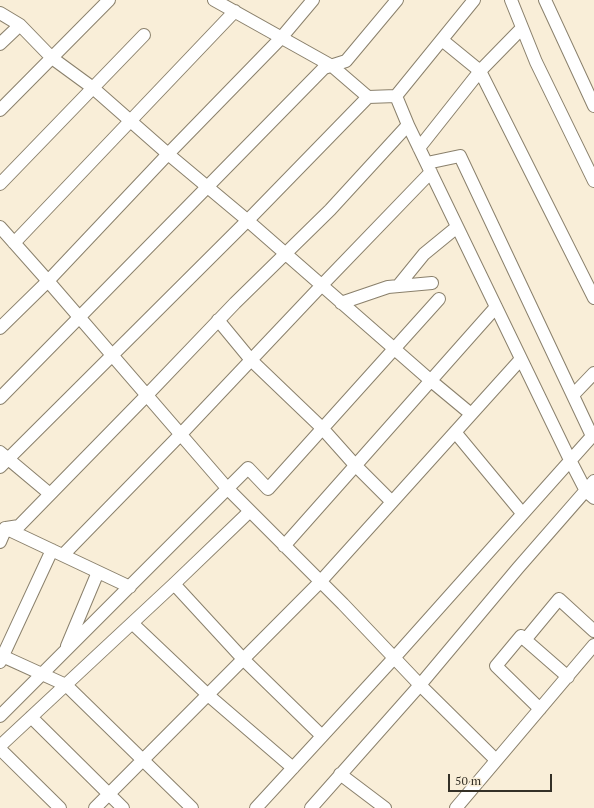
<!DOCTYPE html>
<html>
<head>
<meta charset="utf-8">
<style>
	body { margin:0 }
	#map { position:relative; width:594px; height:808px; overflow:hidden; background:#f9eed8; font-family:"PT Serif",serif }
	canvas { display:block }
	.scale { position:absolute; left:448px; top:774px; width:104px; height:18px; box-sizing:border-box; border:2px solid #343027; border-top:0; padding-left:5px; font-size:12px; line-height:14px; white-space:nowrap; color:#343027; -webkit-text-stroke:3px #f9eed8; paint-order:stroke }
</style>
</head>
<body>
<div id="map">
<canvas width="594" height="808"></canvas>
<div class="scale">50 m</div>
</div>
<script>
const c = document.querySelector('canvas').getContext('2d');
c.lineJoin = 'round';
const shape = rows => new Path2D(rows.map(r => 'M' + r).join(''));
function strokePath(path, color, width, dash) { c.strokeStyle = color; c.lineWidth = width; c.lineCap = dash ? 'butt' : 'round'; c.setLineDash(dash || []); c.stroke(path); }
const minor = shape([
	[214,0,332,66,368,97,396,96],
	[511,0,536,62,594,181],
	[545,0,594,106],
	[0,13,20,25,52,58,93,88,168,154,247,220,430,380,471,414],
	[442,40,480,71,594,298],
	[0,44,20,25],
	[0,110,109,0],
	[408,125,570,460,586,491,594,498],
	[419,148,480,71,522,28],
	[427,163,460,156,592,436],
	[0,184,144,35],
	[0,227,48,281,227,488,343,604,420,685,496,760],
	[14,243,235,11],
	[398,286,424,254,457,227],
	[341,303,388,287,432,283],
	[218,320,251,360,322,428,355,465,392,502],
	[0,328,48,281,168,154,281,38,313,0],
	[573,395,594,373],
	[0,398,324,68,346,61,397,0],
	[455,432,522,513],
	[0,452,50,494],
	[0,467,254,214,368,97],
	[5,528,130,587],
	[0,542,6,528,19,526,147,395,235,303,330,210,408,125,396,96,474,0],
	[284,546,496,307],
	[63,555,181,434,322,285,431,172],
	[174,584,244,660,322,736],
	[132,623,208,695,293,768],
	[525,640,559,599,594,631],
	[67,646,98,572],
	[0,655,66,685,192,808],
	[0,662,52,550],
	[540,709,496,666,521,636,568,677],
	[0,716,248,468,268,489,439,299],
	[31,717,123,808],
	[0,746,174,584,249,512],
	[0,749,60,808],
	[340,774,385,808],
	[95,808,320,582,521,359],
	[256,808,394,658,594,434],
	[311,808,420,685,518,568,594,481],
	[456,808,594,645]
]);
strokePath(minor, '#8a806c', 14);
strokePath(minor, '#fff', 12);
</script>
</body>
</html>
